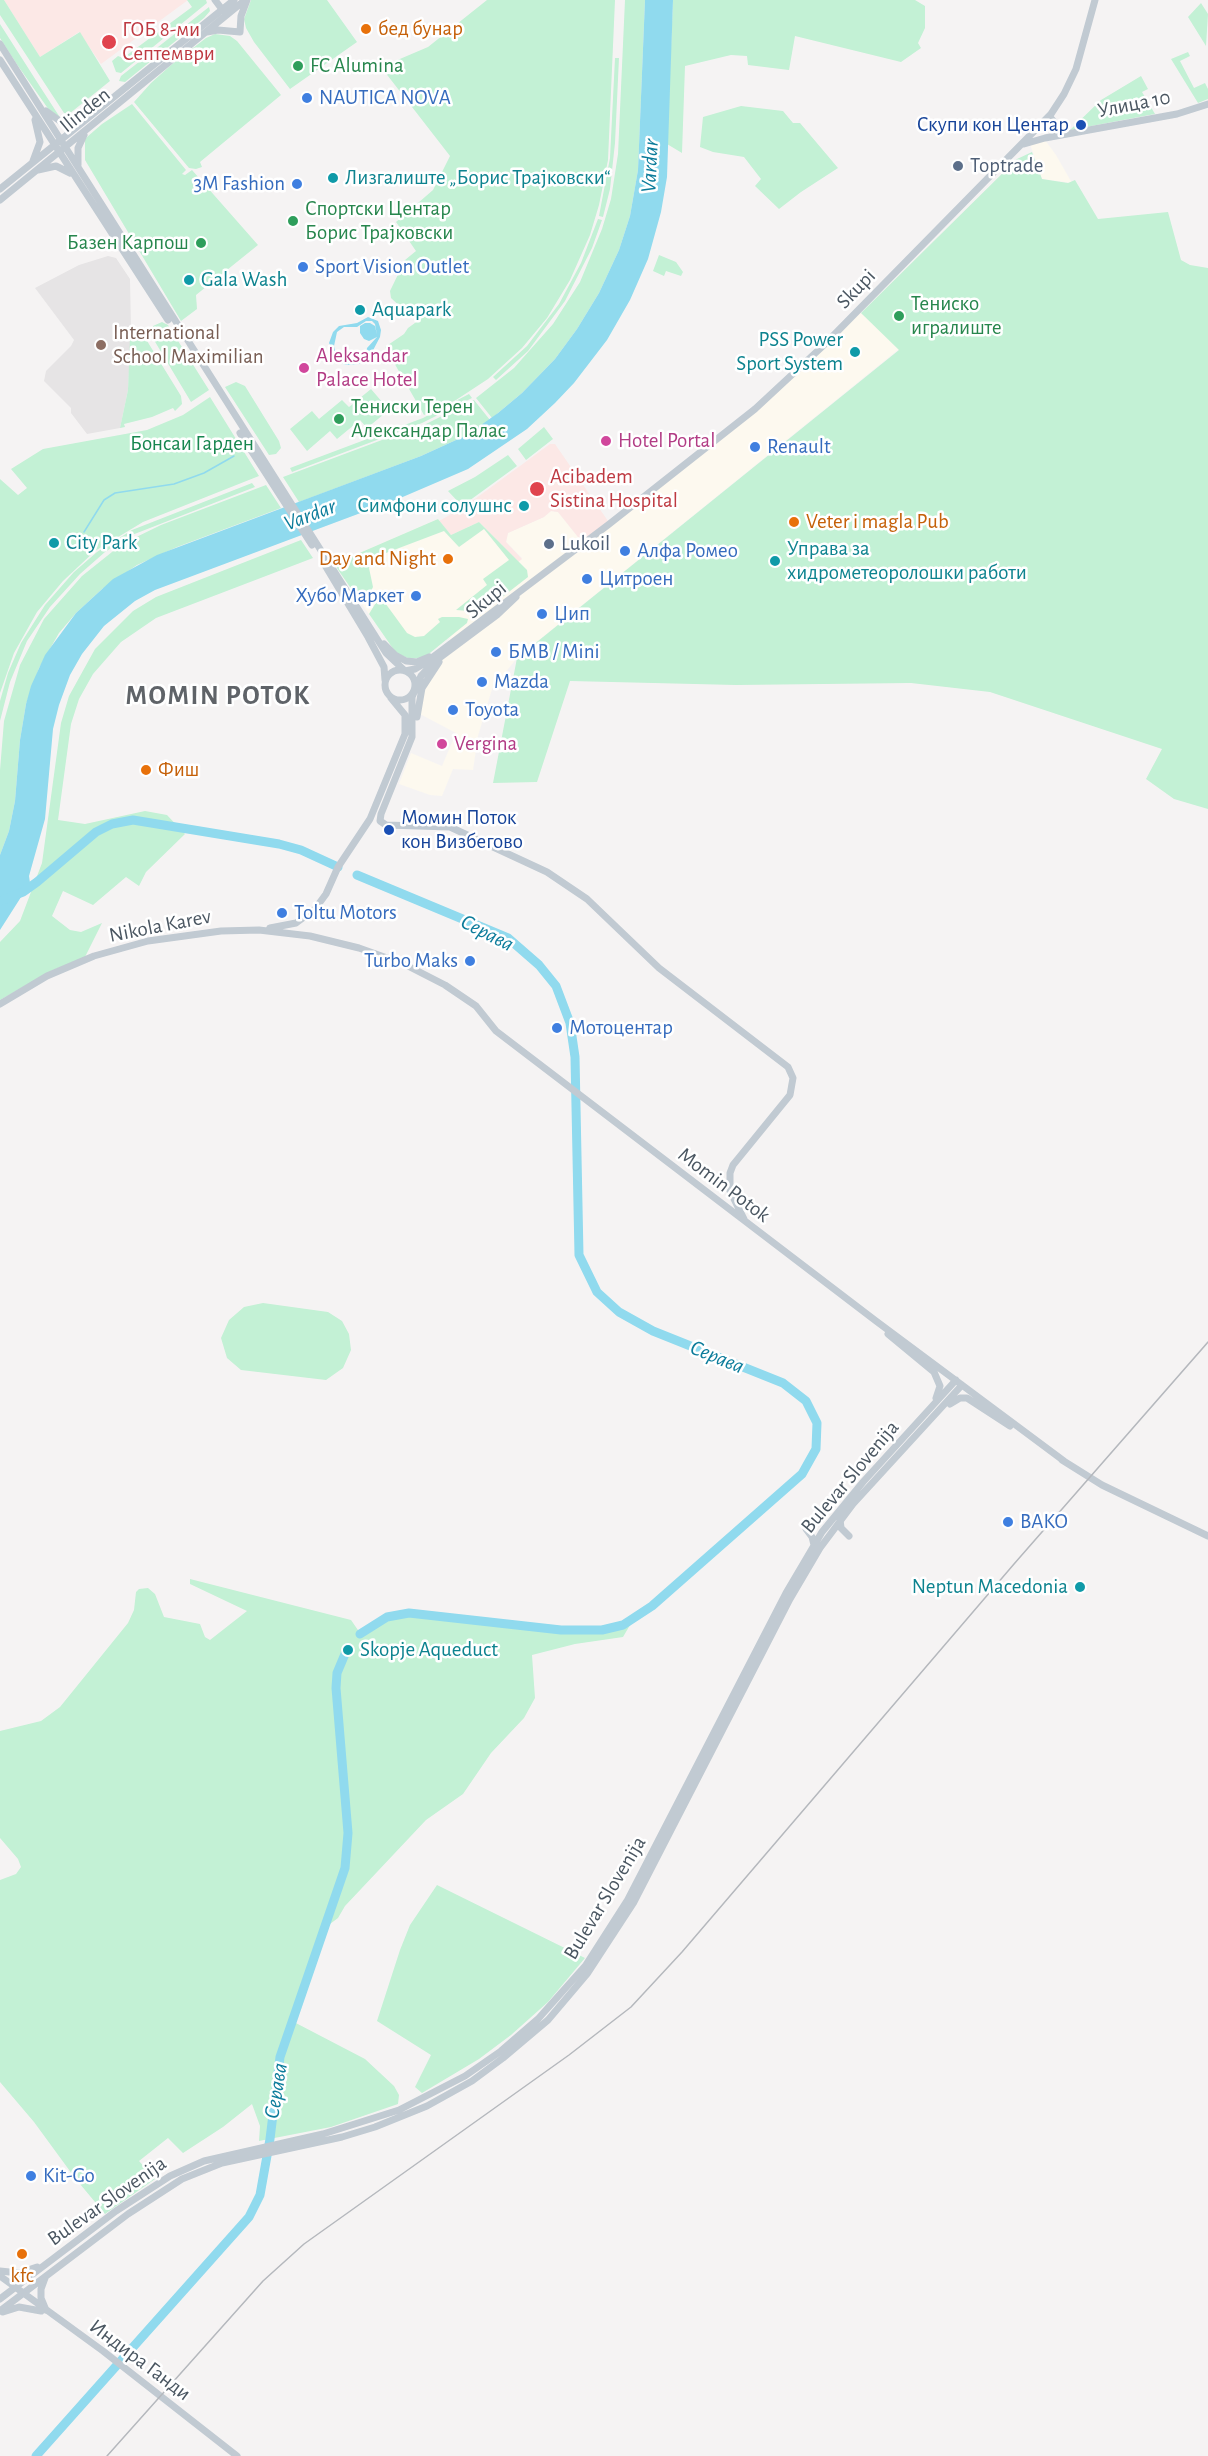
<!DOCTYPE html>
<html>
<head>
<meta charset="utf-8">
<style>
	body { margin:0 }
	canvas { display:block; background:#f5f3f3 }
</style>
</head>
<body>
<canvas width="1208" height="2456"></canvas>
<script>
const c = document.querySelector('canvas').getContext('2d');
c.lineJoin = 'round';
function paint(path, color) { c.fillStyle = color; c.fill(path, 'evenodd'); }
const shape = rows => new Path2D(rows.map(r => 'M' + r).join(''));
function strokePath(path, color, width, dash) { c.strokeStyle = color; c.lineWidth = width; c.lineCap = dash ? 'butt' : 'round'; c.setLineDash(dash || []); c.stroke(path); }
function drawText(font, color, halo, rows, align = 'center') {
  c.font = font + ' "Alegreya Sans",sans-serif'; c.lineWidth = 5; c.setLineDash([]); c.textBaseline = 'middle'; c.strokeStyle = halo; c.fillStyle = color; for (const [text, x, y, turn = 0] of rows) {
    c.save(); c.translate(x, y); c.rotate((+turn || 0) * Math.PI / 180); c.textAlign = isNaN(turn) ? turn : align; if (halo) c.strokeText(text, 0, 0); c.fillText(text, 0, 0); c.restore();
  }
}
const commercial = shape([
	[1045,140,1056,155,1072,183,1042,179,1030,144],
	[858,310,899,349,517,658,492,689,478,736,473,770,453,769,442,796,430,795,399,784,411,753,442,766,456,733,418,713,424,692,451,636,438,647,396,653,334,564,438,519,451,535,479,522,518,562,522,558,506,542,508,533,544,517,551,511,558,512,578,537,584,540,755,409]
]);
const education = shape([
	[108,256,116,258,130,279,131,331,128,390,120,428,87,434,71,413,71,408,44,381,46,371,71,346,74,340,35,288,79,265]
]);
const medical = shape([
	[4,0,188,0,101,64,79,32,40,57],
	[550,444,555,444,608,521,584,540,578,537,558,512,551,511,544,517,508,533,506,542,522,559,518,562,479,522,451,535,439,521,464,507]
]);
const green = shape([
	[0,0,4,0,40,57,80,32,110,81,69,114,64,113,0,15],
	[187,0,206,0,207,3,121,73,116,72,112,61,118,56,123,58,192,7],
	[251,0,327,0,357,42,290,89,254,42,246,28,244,19],
	[487,0,615,0,608,160,599,205,590,235,570,280,547,318,522,348,488,379,456,400,424,415,385,347,404,334,408,328,426,315,408,314,391,298,390,291,405,260,416,251,396,222,433,190,450,156,381,67,428,47],
	[625,0,645,0,638,170,630,216,619,250,599,293,577,329,555,359,522,393,492,418,476,398,514,368,553,324,580,282,602,229,611,199,618,154],
	[673,0,915,0,925,6,925,28,918,43,921,48,901,62,795,36,789,70,748,65,747,56,731,55,685,66,682,153,667,144],
	[1201,3,1208,14,1206,46,1188,17],
	[209,7,210,11,204,18,125,82,119,81,121,76],
	[0,24,39,85,61,119,49,110,16,63,0,38],
	[215,34,230,36,237,41,281,95,200,162,202,167,196,169,189,168,134,102,151,83,171,65,206,38],
	[1188,52,1190,56,1180,61,1194,88,1205,83,1208,89,1208,99,1198,103,1171,59],
	[615,58,619,58,615,143,610,189,603,217,599,216,610,158],
	[1141,76,1148,89,1142,92,1155,114,1070,130,1101,100],
	[132,104,186,170,182,174,185,175,192,170,258,245,196,295,197,309,181,321,85,160,85,140,87,137,102,124],
	[741,106,783,111,793,123,800,123,838,168,801,192,779,209,755,186,761,179,744,157,713,152,700,147,703,117],
	[1032,152,1042,179,1068,183,1075,180,1098,219,1168,212,1181,260,1190,265,1208,268,1208,809,1174,799,1146,779,1162,749,990,692,911,683,736,685,570,681,537,782,493,783,517,658,899,350,861,313,1017,159],
	[598,219,602,220,592,248,565,301,528,351,496,380,493,377,527,346,559,304,581,263],
	[659,255,676,262,683,272,681,276,666,271,664,276,653,271],
	[162,322,168,325,209,390,191,402,151,335,153,326],
	[144,336,181,396,182,404,175,411,173,408,152,417,124,424,125,427,120,428,128,390,130,337],
	[236,382,245,386,279,441,281,448,276,454,269,455,225,387],
	[371,389,389,410,367,428,360,420,337,439,330,431,307,451,290,429,312,411,319,419,342,400,349,407],
	[469,394,472,398,422,423,292,472,290,468,423,418],
	[210,397,259,476,143,522,95,551,63,581,37,612,14,653,0,693,0,479,18,495,27,488,11,469,43,449,147,430,183,415],
	[474,400,490,420,467,435,421,456,299,502,283,477,398,434,416,432,424,425],
	[544,427,553,439,526,460,518,449],
	[508,455,517,466,462,506,448,491,475,477],
	[252,483,255,487,132,535,105,552,80,574,50,607,27,641,10,682,0,721,0,701,8,673,21,643,45,605,74,572,97,552,132,530],
	[266,485,281,508,177,547,137,565,102,589,76,613,59,633,39,668,26,704,20,740,15,801,9,831,0,855,0,770,4,721,20,665,44,619,82,576,122,544,161,525],
	[438,519,451,535,479,522,527,570,528,577,483,612,456,610,487,585,483,579,509,560,484,529,459,547,444,531,378,556,372,560,369,568,373,587,370,593,359,600,334,564],
	[301,540,313,558,156,618,121,642,93,674,79,699,71,724,58,820,85,824,145,811,167,815,185,834,146,872,139,886,126,877,93,905,63,891,52,916,70,930,81,932,102,923,85,957,51,971,0,1000,0,942,20,921,42,863,61,723,69,696,95,649,133,611,156,597],
	[380,596,407,633,415,637,424,636,440,622,438,619,442,617,459,617,468,619,467,623,425,657,410,659,396,653,369,614],
	[263,1303,328,1312,342,1321,349,1334,351,1350,343,1368,326,1380,241,1370,227,1358,221,1338,229,1320,244,1307],
	[190,1579,351,1620,360,1633,387,1617,409,1613,587,1631,614,1628,633,1620,623,1637,575,1644,532,1655,535,1698,524,1718,491,1753,463,1794,426,1820,345,1906,338,1918,326,1927,292,2021,365,2059,394,2086,399,2095,398,2104,331,2127,259,2141,260,2126,252,2104,223,2127,183,2153,168,2138,139,2161,155,2179,105,2214,75,2178,34,2122,0,2082,0,1880,16,1874,21,1867,18,1859,0,1838,0,1731,41,1721,60,1707,128,1623,134,1610,136,1592,139,1589,148,1588,155,1594,164,1617,200,1624,205,1637,210,1640,247,1611,190,1584],
	[437,1885,585,1958,548,2002,511,2035,479,2059,422,2093,415,2087,431,2055,377,2021,400,1950,410,1925]
]);
const water = shape([
	[645,0,673,0,667,177,661,212,648,259,630,300,607,340,574,383,555,403,527,429,468,469,398,499,155,590,135,601,104,626,82,654,70,675,59,705,53,729,45,819,29,876,30,883,0,930,0,855,9,831,15,801,20,740,26,704,31,686,45,655,76,613,113,579,157,555,421,456,467,435,498,413,522,393,555,359,577,329,599,293,619,250,630,216,638,170],
	[368,317,378,321,381,330,380,337,369,358,359,364,346,365,338,362,329,343,333,332,339,326,357,323],
	[366,321,372,321,375,324,377,335,375,326,370,323,365,323,360,326,360,333,364,339,369,341,377,337,367,348,366,355,354,362,341,359,336,354,334,346,337,332,344,327,357,327]
]);
const stream = shape([
	[84,532,104,500,115,493,174,484,204,473,234,456]
]);
const river = shape([
	[357,875,508,938,539,965,556,986,570,1023,575,1057,579,1255,597,1292,619,1312,653,1331,783,1383,806,1401,817,1423,816,1449,802,1474,652,1606,623,1625,602,1630,561,1630,409,1613,387,1617,360,1634],
	[0,901,23,892,37,882,96,832,112,824,133,820,279,844,301,850,338,867],
	[36,2456,249,2217,260,2195,270,2139,280,2057,345,1868,348,1833,336,1688,337,1673,345,1654]
]);
const tertiary = shape([
	[215,0,224,12],
	[207,32,218,30,240,32,241,16,247,0],
	[0,44,386,653,405,671,415,669,425,663,608,525,755,409,825,344,1051,114,1064,94,1076,69,1095,0],
	[0,60,168,320],
	[46,111,64,124,81,122],
	[1049,116,1065,134],
	[1024,144,1045,138,1177,114,1208,104],
	[33,161,40,142,35,120],
	[78,165,78,148,84,135],
	[38,170,56,166,70,173],
	[0,189,234,0],
	[0,200,245,0],
	[240,433,312,545],
	[323,562,368,637,384,667,385,680],
	[516,597,497,615,434,662,421,676,412,697,412,737,381,814,380,821,386,825,450,827,547,872,587,899,659,968,788,1067,793,1078,790,1095,733,1165,730,1173,730,1191,744,1219],
	[384,644,395,655,406,661,417,662,429,657],
	'385 685a15 15 0 1 1 30 0a15 15 0 1 1-30 0Z',
	[417,717,422,688,439,662],
	[270,928,296,923,315,909,326,894,338,867,370,819,405,734,405,715,391,698],
	[0,1004,47,976,94,956,148,941,221,931,259,930,310,936,359,948,404,964,445,985,476,1006,496,1031,876,1321,1064,1461],
	[888,1334,934,1372,940,1386,936,1398],
	[950,1404,960,1398,967,1398,1010,1426],
	[1062,1460,1102,1485,1208,1536],
	[840,1519,841,1528,849,1536],
	[806,1529,812,1537,814,1545],
	[0,2271,19,2273,37,2267],
	[0,2276,103,2351,237,2456],
	[45,2278,41,2289,41,2298,46,2310],
	[0,2299,116,2211,170,2176,204,2161,323,2134,399,2110,465,2076,501,2051,538,2019,586,1965,627,1901,786,1593,822,1532,863,1482,956,1380],
	[0,2311,128,2214,182,2179,222,2163,342,2137,375,2127,427,2106,472,2081,503,2058,548,2020,587,1974,634,1902,790,1599,820,1548,853,1504,962,1385],
	[3,2312,19,2307,41,2311]
]);
const rail = shape([
	[107,2456,263,2281,304,2244,569,2055,631,2007,682,1952,1014,1564,1208,1342]
]);
const markers = [
	[366,29,6,"#e8710a"],
	[109,42,8,"#e0444e"],
	[298,66,6,"#2e9e5b"],
	[307,98,6,"#3f7fe0"],
	[1081,125,6,"#1a4fb4"],
	[958,166,6,"#5c6f8a"],
	[333,178,6,"#0f9aa8"],
	[297,184,6,"#3f7fe0"],
	[293,221,6,"#2e9e5b"],
	[201,243,6,"#2e9e5b"],
	[303,267,6,"#3f7fe0"],
	[189,280,6,"#0f9aa8"],
	[360,310,6,"#0f9aa8"],
	[899,316,6,"#2e9e5b"],
	[101,345,6,"#8d6e63"],
	[855,352,6,"#0f9aa8"],
	[304,368,6,"#d1479c"],
	[339,419,6,"#2e9e5b"],
	[606,441,6,"#d1479c"],
	[755,447,6,"#3f7fe0"],
	[537,489,8,"#e0444e"],
	[524,506,6,"#0f9aa8"],
	[794,522,6,"#e8710a"],
	[54,543,6,"#0f9aa8"],
	[549,544,6,"#5c6f8a"],
	[625,551,6,"#3f7fe0"],
	[448,559,6,"#e8710a"],
	[775,561,6,"#0f9aa8"],
	[587,579,6,"#3f7fe0"],
	[416,596,6,"#3f7fe0"],
	[542,614,6,"#3f7fe0"],
	[496,652,6,"#3f7fe0"],
	[482,682,6,"#3f7fe0"],
	[453,710,6,"#3f7fe0"],
	[442,744,6,"#d1479c"],
	[146,770,6,"#e8710a"],
	[389,830,6,"#1a4fb4"],
	[282,913,6,"#3f7fe0"],
	[470,961,6,"#3f7fe0"],
	[557,1028,6,"#3f7fe0"],
	[1008,1522,6,"#3f7fe0"],
	[1080,1587,6,"#0f9aa8"],
	[348,1650,6,"#0f9aa8"],
	[31,2176,6,"#3f7fe0"],
	[22,2254,6,"#e8710a"]
];
const foodNames = [
	["бед бунар",378,29],
	["Veter i magla Pub",806,522],
	["Day and Night",436,559,"right"],
	["Фиш",158,770],
	["kfc",22,2276,"center"]
];
const healthNames = [
	["ГОБ 8-ми",122,30],
	["Септември",122,54],
	["Acibadem",550,477],
	["Sistina Hospital",550,501]
];
const leisureNames = [
	["FC Alumina",310,66],
	["Спортски Центар",305,209],
	["Борис Трајковски",305,233],
	["Базен Карпош",189,243,"right"],
	["Тениско",911,304],
	["игралиште",911,328],
	["Тениски Терен",351,407],
	["Александар Палас",351,431]
];
const shopNames = [
	["NAUTICA NOVA",319,98],
	["3M Fashion",285,184,"right"],
	["Sport Vision Outlet",315,267],
	["Renault",767,447],
	["Алфа Ромео",637,551],
	["Цитроен",599,579],
	["Хубо Маркет",404,596,"right"],
	["Џип",554,614],
	["БМВ / Mini",508,652],
	["Mazda",494,682],
	["Toyota",465,710],
	["Toltu Motors",294,913],
	["Turbo Maks",458,961,"right"],
	["Мотоцентар",569,1028],
	["BAKO",1020,1522],
	["Kit-Go",43,2176]
];
const streetNames = [
	["Улица 10",1134,104,-11],
	["Ilinden",85,110,-39],
	["Skupi",856,289,-46],
	["Skupi",486,600,-40],
	["Nikola Karev",160,926,-11],
	["Momin Potok",724,1185,37],
	["Bulevar Slovenija",850,1477,-50],
	["Bulevar Slovenija",605,1898,-59],
	["Bulevar Slovenija",107,2201,-35],
	["Индира Ганди",140,2360,37]
];
const transitNames = [
	["Скупи кон Центар",1069,125],
	["Момин Поток",401,818,"left"],
	["кон Визбегово",401,842,"left"]
];
const serviceNames = [
	["Toptrade",970,166],
	["Lukoil",561,544]
];
const cultureNames = [
	["Лизгалиште „Борис Трајковски“",345,178],
	["Gala Wash",201,280],
	["Aquapark",372,310],
	["PSS Power",843,340,"right"],
	["Sport System",843,364,"right"],
	["Симфони солушнс",512,506,"right"],
	["City Park",66,543],
	["Управа за",787,549],
	["хидрометеоролошки работи",787,573],
	["Neptun Macedonia",1068,1587,"right"],
	["Skopje Aqueduct",360,1650]
];
const educationNames = [
	["International",113,333],
	["School Maximilian",113,357]
];
const hotelNames = [
	["Aleksandar",316,356],
	["Palace Hotel",316,380],
	["Hotel Portal",618,441],
	["Vergina",454,744]
];
const parkNames = [
	["Бонсаи Гарден",192,444]
];
const waterNames = [
	["Vardar",650,166,-87],
	["Vardar",310,515,-21],
	["Серава",487,933,27],
	["Серава",717,1357,22],
	["Серава",276,2091,-81]
];
const districtNames = [
	["MOMIN POTOK",218,696]
];
paint(commercial, '#fdf9ef');
paint(education, '#e6e4e5');
paint(medical, '#fce8e6');
paint(green, '#c3f1d5');
paint(water, '#90daee');
strokePath(stream, '#90daee', 1.5);
strokePath(river, '#90daee', 9);
strokePath(tertiary, '#c1cad2', 7);
strokePath(rail, '#b5b8bd', 1.5);
for (const [x, y, r, color] of markers) { const dot = new Path2D(); dot.arc(x, y, r, 0, 2 * Math.PI); c.fillStyle = color; c.fill(dot); strokePath(dot, '#fff', 2); }
drawText('21px', '#c56008', '#fff', foodNames, 'left');
drawText('21px', '#be3a42', '#fff', healthNames, 'left');
drawText('21px', '#27864d', '#fff', leisureNames, 'left');
drawText('21px', '#366cbe', '#fff', shopNames, 'left');
drawText('21px', '#4a5661', '#fff', streetNames);
drawText('21px', '#164399', '#fff', transitNames, 'right');
drawText('21px', '#4e5e75', '#fff', serviceNames, 'left');
drawText('21px', '#0d838f', '#fff', cultureNames, 'left');
drawText('21px', '#785e54', '#fff', educationNames, 'left');
drawText('21px', '#b23c85', '#fff', hotelNames, 'left');
drawText('21px', '#17864f', '#fff', parkNames);
drawText('italic 22px', '#0c7c9b', '#fff', waterNames);
c.letterSpacing = '1.5px';
drawText('bold 27px', '#5f6368', '#fff', districtNames);
c.letterSpacing = '0px';
</script>
</body>
</html>
